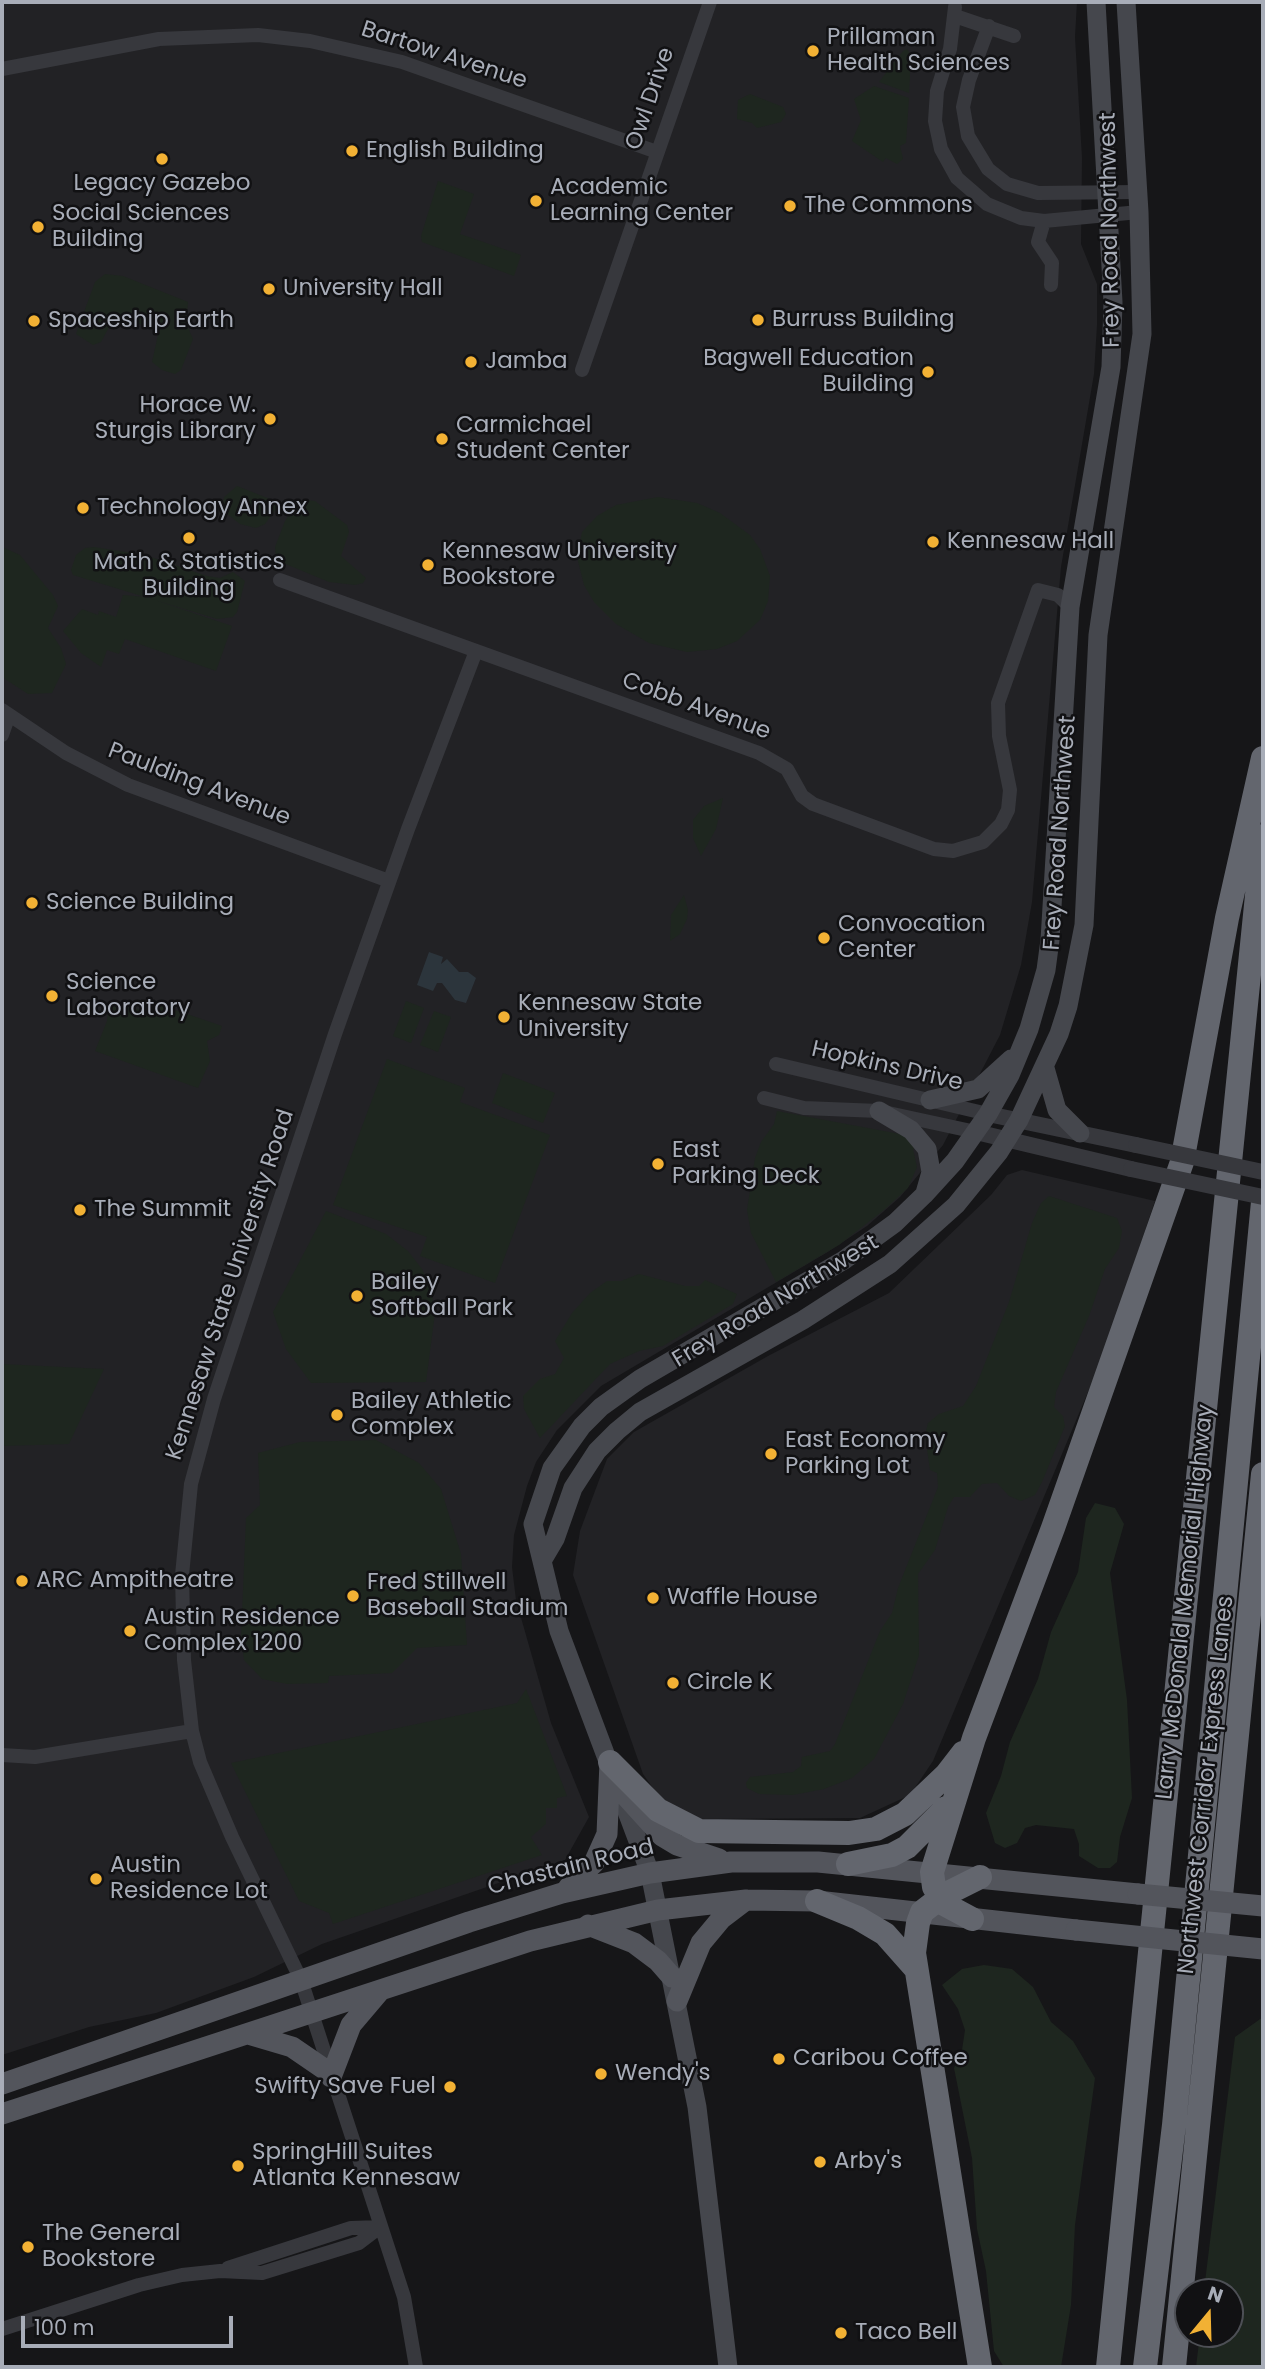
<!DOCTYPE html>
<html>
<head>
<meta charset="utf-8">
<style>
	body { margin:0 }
	#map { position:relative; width:1265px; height:2369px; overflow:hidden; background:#161618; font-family:Poppins,sans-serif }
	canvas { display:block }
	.frame { position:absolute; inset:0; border:4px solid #a8adb8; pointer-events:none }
	.north { position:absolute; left:1174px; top:2278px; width:70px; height:70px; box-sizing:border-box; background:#111113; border:2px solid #4d4f55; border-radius:50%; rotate:19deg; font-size:19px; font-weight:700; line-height:28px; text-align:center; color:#a8adb8 }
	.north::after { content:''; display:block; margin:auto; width:24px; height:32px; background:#f2b134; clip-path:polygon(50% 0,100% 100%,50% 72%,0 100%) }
	.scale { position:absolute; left:21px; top:2316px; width:212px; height:32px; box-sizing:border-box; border:4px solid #a8adb8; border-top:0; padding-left:9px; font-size:21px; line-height:24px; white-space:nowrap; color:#a8adb8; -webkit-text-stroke:5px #111113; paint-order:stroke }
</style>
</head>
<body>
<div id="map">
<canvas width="1265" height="2369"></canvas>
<div class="frame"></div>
<div class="north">N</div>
<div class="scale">100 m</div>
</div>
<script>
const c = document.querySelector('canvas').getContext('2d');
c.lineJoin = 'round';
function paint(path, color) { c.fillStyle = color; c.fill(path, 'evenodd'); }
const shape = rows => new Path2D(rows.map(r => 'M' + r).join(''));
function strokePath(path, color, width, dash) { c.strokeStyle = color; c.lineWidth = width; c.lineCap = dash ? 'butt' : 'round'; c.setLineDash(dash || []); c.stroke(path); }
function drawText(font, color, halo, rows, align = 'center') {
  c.font = font + ' Poppins,sans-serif'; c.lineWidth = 5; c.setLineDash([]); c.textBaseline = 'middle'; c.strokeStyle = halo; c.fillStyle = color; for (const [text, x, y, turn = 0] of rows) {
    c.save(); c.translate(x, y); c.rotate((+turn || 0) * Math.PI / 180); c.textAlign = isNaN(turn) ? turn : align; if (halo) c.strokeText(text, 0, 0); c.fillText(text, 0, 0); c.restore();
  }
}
const built = shape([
	[2,2,1077,2,1075,37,1082,158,1081,244,1097,284,1097,325,1094,374,1061,567,1032,902,1021,965,1000,1035,943,1145,900,1197,867,1226,826,1253,601,1386,557,1430,536,1462,527,1486,514,1535,512,1567,516,1600,551,1723,589,1817,565,1860,322,1944,254,1977,156,2013,89,2027,2,2055],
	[1022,1170,1155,1201,1101,1361,933,1761,910,1795,860,1818,698,1819,667,1808,643,1774,573,1575,580,1531,607,1459,634,1432,768,1356,889,1293,991,1195,1007,1175]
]);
const green = shape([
	[907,49,911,55,909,93,879,82,903,51],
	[874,86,909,98,906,143,900,146,903,159,897,164,886,158,883,162,852,141,861,120,854,99],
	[750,94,783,107,786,114,781,122,757,128,752,123,737,119,738,100],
	[438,181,474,194,460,234,521,255,514,276,422,242,421,236],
	[105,274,123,276,188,302,186,323,193,339,181,370,175,374,162,370,152,362,158,335,152,327,114,318,101,342,93,345,76,334,95,282],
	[237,486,275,501,278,506,265,524,256,528,240,524,222,510,224,497],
	[658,497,697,503,720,513,750,535,760,549,770,576,768,601,760,620,737,641,717,649,687,652,649,643,616,624,594,602,584,585,577,557,582,532,597,516,616,505],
	[306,500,315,501,347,525,349,532,341,556,366,578,363,583,355,585,329,582,276,560,275,547,285,521,297,504],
	[2,547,20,555,53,595,58,606,48,628,61,648,66,664,52,693,28,694,5,679,2,673],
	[94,547,145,555,207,576,220,578,233,572,245,581,237,612,233,617,217,619,73,575,71,570,76,555,85,548],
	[123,595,146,597,232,626,216,671,125,639,119,654,107,650,101,667,81,653,63,631,82,609,98,615,99,611,116,617],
	[723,798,716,829,701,856,693,838,693,820,704,806],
	[684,895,688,910,687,919,680,934,670,941,671,915],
	[149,1001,222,1026,219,1035,207,1041,210,1061,198,1088,95,1051,107,1021,109,1002,145,1011],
	[406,1001,424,1008,411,1043,393,1036],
	[434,1011,451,1017,438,1052,420,1045],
	[387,1059,465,1088,460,1102,550,1135,495,1283,420,1256,427,1237,333,1205],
	[503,1073,555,1093,543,1123,492,1103],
	[777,1111,905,1135,917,1147,913,1149,917,1167,908,1188,884,1210,839,1245,776,1282,751,1233,747,1210,755,1158,761,1142,774,1124],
	[1049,1196,1117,1218,1122,1231,1119,1248,1105,1269,1089,1316,1056,1392,1054,1407,1063,1416,1065,1426,1042,1482,1035,1495,1021,1501,1009,1496,997,1483,982,1484,970,1497,954,1497,948,1507,935,1550,918,1574,919,1655,903,1704,874,1759,852,1778,824,1789,793,1795,759,1794,747,1788,746,1783,750,1777,793,1772,801,1766,802,1757,830,1751,835,1744,880,1631,892,1613,898,1588,938,1487,937,1473,930,1470,925,1435,928,1423,939,1414,963,1406,976,1386,1009,1302,1032,1223,1041,1203],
	[326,1211,386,1234,408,1251,422,1269,431,1289,435,1313,426,1382,311,1383,286,1349,273,1312],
	[639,1274,685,1286,699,1286,705,1280,737,1294,733,1304,663,1346,639,1351,610,1364,540,1438,524,1409,523,1396,540,1379,555,1374,564,1358,555,1341,572,1313,590,1293,607,1281,621,1281],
	[2,1364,104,1369,69,1444,2,1446],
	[376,1440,419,1463,441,1489,461,1554,467,1645,417,1648,392,1673,329,1676,328,1683,287,1684,262,1679,244,1660,241,1638,246,1518,260,1505,258,1453,300,1442],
	[1095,1503,1115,1508,1124,1524,1110,1573,1127,1700,1132,1798,1120,1837,1117,1862,1110,1868,1098,1868,1079,1856,1079,1844,1074,1829,1036,1825,1025,1828,1017,1843,1005,1848,995,1843,986,1813,1001,1776,1010,1742,1038,1679,1051,1632,1078,1572,1086,1518],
	[526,1689,567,1796,557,1798,557,1808,546,1808,546,1824,531,1837,542,1855,333,1924,329,1913,299,1901,231,1763,517,1703],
	[984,1965,1012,1969,1033,1987,1051,2022,1073,2041,1095,2078,1075,2225,1071,2305,1061,2367,1004,2367,994,2351,986,2271,977,2229,972,2158,954,2068,962,2050,965,2030,958,2009,942,1985,962,1969],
	[1263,2017,1263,2367,1196,2367,1200,2334,1230,2334,1230,2292,1204,2292,1205,2282,1235,2037]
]);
const water = shape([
	[429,952,443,957,441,964,447,959,459,972,468,972,476,978,466,1003,455,1000,442,983,437,983,433,991,417,985]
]);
const minor = shape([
	[955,7,950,49,937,91,935,121,941,149,957,178,987,204,1021,218,1044,221,1139,212],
	[955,16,1014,36],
	[989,26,969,80,963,107,968,136,988,169,1007,184,1038,193,1137,192],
	[2,69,159,39,258,35,310,41,402,62,657,152],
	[1044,221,1038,242,1052,263,1051,285],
	[582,370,710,2],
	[280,580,759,753,787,769,802,796,813,804,934,849,953,851,983,842,1001,824,1008,810,1010,790,999,736,998,703,1038,590,1058,595,1070,607],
	[2,710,66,753,128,785,389,881],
	[2,735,9,715],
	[776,1064,988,1114],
	[764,1098,804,1108,879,1111,976,1132],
	[2,1755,35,1757,192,1731],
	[228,2268,351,2228,380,2227],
	[2,2329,139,2285,182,2275,220,2271,262,2273,359,2243,380,2227],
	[416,2367,404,2297,301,1980,232,1837,200,1762,192,1731,184,1660,182,1575,191,1484,214,1399,335,1034,408,829,476,651]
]);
const tertiary = shape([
	[988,1114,1136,1145],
	[976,1132,1131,1169]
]);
const secondary = shape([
	[1045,1068,1057,1110,1080,1133],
	[930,1100,978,1089,1011,1059],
	[879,1111,911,1130,927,1149,931,1172,925,1193],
	[542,1561,555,1539,573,1488,597,1451,617,1431,640,1412,803,1320,890,1264,956,1205,999,1152,1019,1120,1059,1034,1068,1006,1084,925,1098,635,1142,334,1139,212,1126,2],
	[728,2367,697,2107,650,1873,559,1631,533,1524,552,1468,582,1426,601,1407,640,1379,844,1260,895,1223,924,1195,955,1161,988,1114,1010,1075,1029,1029,1046,970,1050,940,1070,607,1111,367,1113,302,1096,2]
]);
const primary = shape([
	[623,1793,662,1836,677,1845,719,1859],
	[568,1888,594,1863,607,1834,610,1762],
	[588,1925,634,1943,658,1961,672,1977],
	[677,2001,701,1943,721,1919,746,1900],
	[248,2034,292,2047,330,2073],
	[331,2077,351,2025,379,1992],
	[2,2084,469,1922,562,1893,650,1873,731,1862,818,1862,1138,1894],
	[2,2114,530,1941,658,1910,746,1900,817,1901,1076,1930]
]);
const motorway = shape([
	[610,1762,658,1810,699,1831,849,1833,876,1829,905,1814,946,1775,963,1753],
	[848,1864,892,1855,907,1847,946,1808],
	[817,1901,858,1918,885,1934,916,1969],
	[972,1919,944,1904,934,1887,932,1872,974,1738,1053,1528,1182,1162,1227,918,1263,758],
	[980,2367,914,1953,918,1923,922,1912,944,1895,980,1877],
	[1108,2367,1263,836],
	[1145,2367,1174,2125,1263,1202],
	[1174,2367,1263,1474]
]);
const tertiaryBridge = shape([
	[1136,1145,1263,1172],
	[1131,1169,1263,1197]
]);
const primaryBridge = shape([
	[1138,1894,1263,1906],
	[1076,1930,1263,1949]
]);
const markers = [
	[813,51,7,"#f2b134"],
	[352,151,7,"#f2b134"],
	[162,159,7,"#f2b134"],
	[536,201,7,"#f2b134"],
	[790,206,7,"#f2b134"],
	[38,227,7,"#f2b134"],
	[269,289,7,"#f2b134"],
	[758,320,7,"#f2b134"],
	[34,321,7,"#f2b134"],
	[471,362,7,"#f2b134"],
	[928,372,7,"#f2b134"],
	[270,419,7,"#f2b134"],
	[442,439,7,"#f2b134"],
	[83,508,7,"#f2b134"],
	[189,538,7,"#f2b134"],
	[933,542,7,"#f2b134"],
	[428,565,7,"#f2b134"],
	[32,903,7,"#f2b134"],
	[824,938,7,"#f2b134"],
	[52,996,7,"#f2b134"],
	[504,1017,7,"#f2b134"],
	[658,1164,7,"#f2b134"],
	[80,1210,7,"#f2b134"],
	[357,1296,7,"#f2b134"],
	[337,1415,7,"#f2b134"],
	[771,1454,7,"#f2b134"],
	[22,1581,7,"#f2b134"],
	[353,1596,7,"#f2b134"],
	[653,1598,7,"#f2b134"],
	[130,1631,7,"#f2b134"],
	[673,1683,7,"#f2b134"],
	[96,1879,7,"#f2b134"],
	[779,2059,7,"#f2b134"],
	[601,2074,7,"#f2b134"],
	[450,2087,7,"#f2b134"],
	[820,2162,7,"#f2b134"],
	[238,2166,7,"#f2b134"],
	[28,2247,7,"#f2b134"],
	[841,2333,7,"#f2b134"]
];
const poiNames = [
	["Prillaman",827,38],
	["Health Sciences",827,64],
	["English Building",366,151],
	["Legacy Gazebo",162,184,"center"],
	["Academic",550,188],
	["Learning Center",550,214],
	["The Commons",804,206],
	["Social Sciences",52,214],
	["Building",52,240],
	["University Hall",283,289],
	["Burruss Building",772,320],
	["Spaceship Earth",48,321],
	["Bagwell Education",914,359,"right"],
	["Building",914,385,"right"],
	["Jamba",485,362],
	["Horace W.",256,406,"right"],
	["Sturgis Library",256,432,"right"],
	["Carmichael",456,426],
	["Student Center",456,452],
	["Technology Annex",97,508],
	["Kennesaw Hall",947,542],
	["Kennesaw University",442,552],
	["Bookstore",442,578],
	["Math & Statistics",189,563,"center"],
	["Building",189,589,"center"],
	["Science Building",46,903],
	["Convocation",838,925],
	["Center",838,951],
	["Science",66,983],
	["Laboratory",66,1009],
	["Kennesaw State",518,1004],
	["University",518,1030],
	["East",672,1151],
	["Parking Deck",672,1177],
	["The Summit",94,1210],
	["Bailey",371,1283],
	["Softball Park",371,1309],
	["Bailey Athletic",351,1402],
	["Complex",351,1428],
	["East Economy",785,1441],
	["Parking Lot",785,1467],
	["ARC Ampitheatre",36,1581],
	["Fred Stillwell",367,1583],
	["Baseball Stadium",367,1609],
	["Waffle House",667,1598],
	["Austin Residence",144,1618],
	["Complex 1200",144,1644],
	["Circle K",687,1683],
	["Austin",110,1866],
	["Residence Lot",110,1892],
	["Caribou Coffee",793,2059],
	["Wendy's",615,2074],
	["Swifty Save Fuel",436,2087,"right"],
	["SpringHill Suites",252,2153],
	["Atlanta Kennesaw",252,2179],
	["Arby's",834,2162],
	["The General",42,2234],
	["Bookstore",42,2260],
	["Taco Bell",855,2333]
];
const streetNames = [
	["Bartow Avenue",444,56,18],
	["Owl Drive",651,99,-71],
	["Frey Road Northwest",1111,230,-91],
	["Cobb Avenue",696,707,20],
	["Paulding Avenue",199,785,21],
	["Frey Road Northwest",1061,833,-86],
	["Hopkins Drive",887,1067,13],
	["Kennesaw State University Road",231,1285,-72],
	["Frey Road Northwest",776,1302,-31],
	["Larry McDonald Memorial Highway",1186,1602,-84],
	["Northwest Corridor Express Lanes",1207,1785,-84],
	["Chastain Road",571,1868,-14]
];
paint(built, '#222225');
paint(green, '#1e261f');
paint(water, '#2c353c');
strokePath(minor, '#37383d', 14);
strokePath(tertiary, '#37383d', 16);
strokePath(secondary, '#45474d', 19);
strokePath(primary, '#53555c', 21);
strokePath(motorway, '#63666e', 24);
strokePath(tertiaryBridge, '#37383d', 16);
strokePath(primaryBridge, '#53555c', 21);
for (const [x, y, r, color] of markers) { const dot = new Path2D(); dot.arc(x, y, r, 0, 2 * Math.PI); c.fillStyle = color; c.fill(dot); strokePath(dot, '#111113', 2.5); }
drawText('23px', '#a8adb8', '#111113', poiNames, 'left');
drawText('23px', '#a8adb8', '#111113', streetNames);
</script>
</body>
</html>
